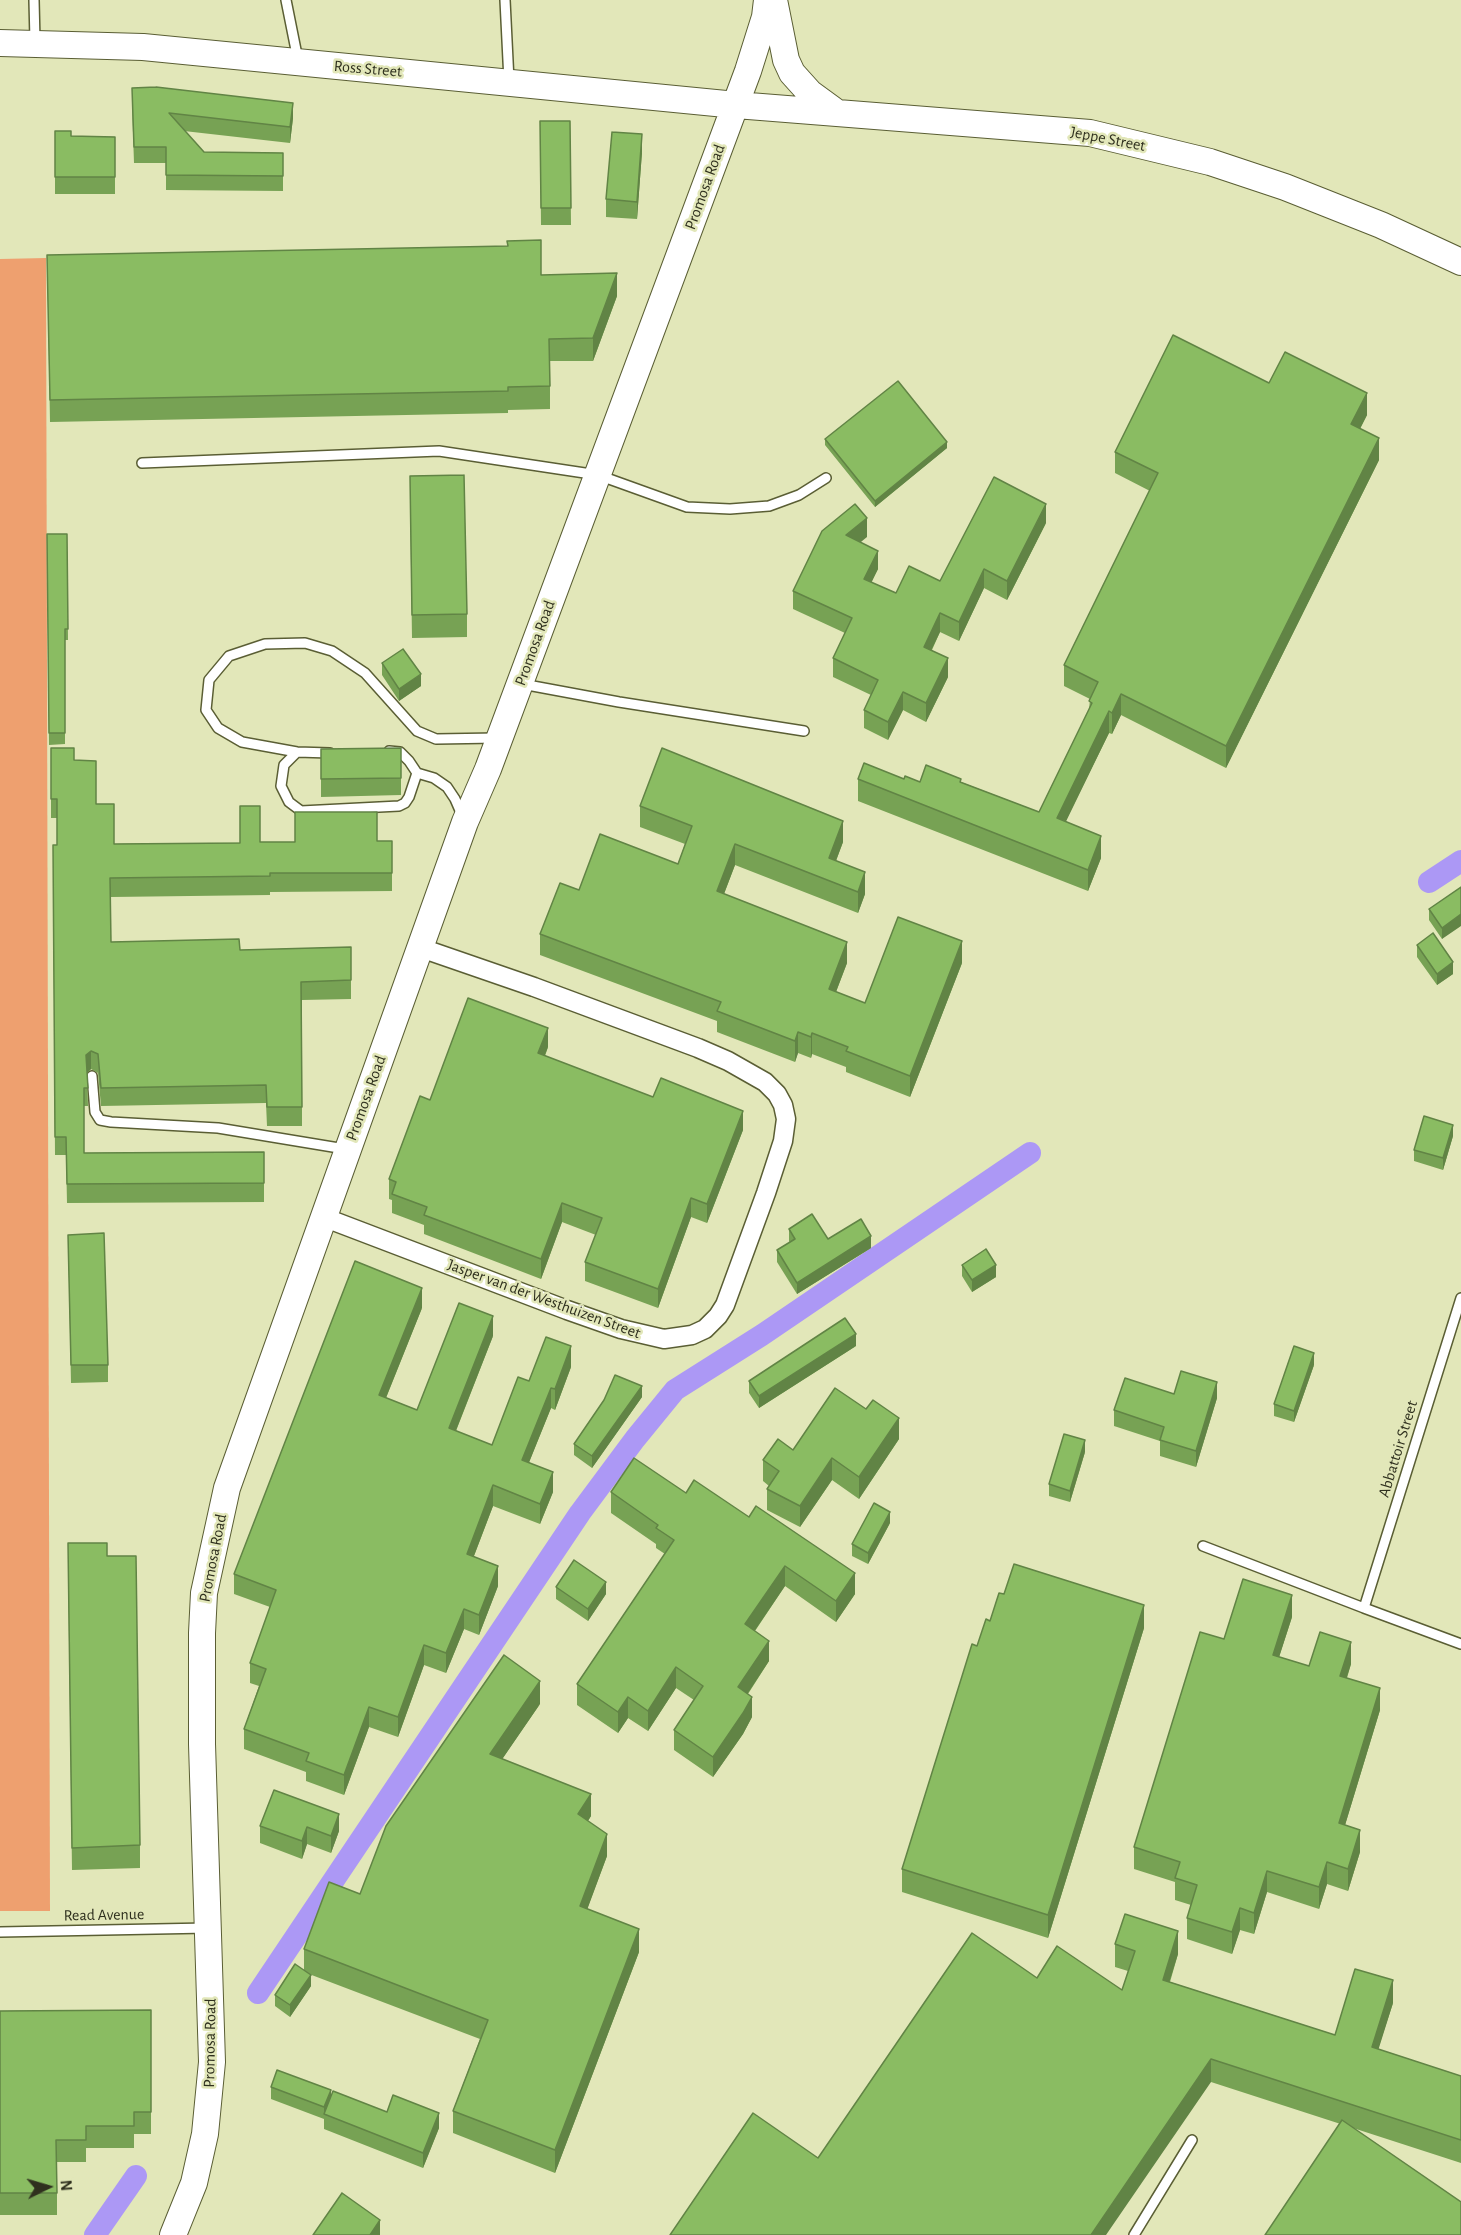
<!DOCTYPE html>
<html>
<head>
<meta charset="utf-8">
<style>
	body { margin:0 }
	#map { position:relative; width:1461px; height:2235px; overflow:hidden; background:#e2e7b9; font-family:"Alegreya Sans",sans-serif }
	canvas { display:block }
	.north { position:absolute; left:18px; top:2157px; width:60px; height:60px; -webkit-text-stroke:4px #e2e7b9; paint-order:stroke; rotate:85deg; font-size:16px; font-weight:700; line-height:24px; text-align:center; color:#2f301e }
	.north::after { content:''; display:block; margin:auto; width:21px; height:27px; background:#2f301e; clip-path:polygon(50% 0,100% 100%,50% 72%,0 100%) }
</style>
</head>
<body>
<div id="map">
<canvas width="1461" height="2235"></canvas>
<div class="north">N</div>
</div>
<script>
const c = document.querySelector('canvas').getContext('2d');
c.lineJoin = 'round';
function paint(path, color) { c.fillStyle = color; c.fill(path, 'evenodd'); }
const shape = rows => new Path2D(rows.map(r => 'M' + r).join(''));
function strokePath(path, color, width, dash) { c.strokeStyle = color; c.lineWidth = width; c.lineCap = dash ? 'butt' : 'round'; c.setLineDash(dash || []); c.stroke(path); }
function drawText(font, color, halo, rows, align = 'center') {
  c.font = font + ' "Alegreya Sans",sans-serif'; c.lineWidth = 5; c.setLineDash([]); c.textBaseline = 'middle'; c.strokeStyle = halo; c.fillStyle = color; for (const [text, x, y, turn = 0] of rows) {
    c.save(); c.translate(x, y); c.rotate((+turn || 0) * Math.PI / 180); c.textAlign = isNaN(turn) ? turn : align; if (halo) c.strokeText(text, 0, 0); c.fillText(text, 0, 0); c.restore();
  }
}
const green = shape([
	[46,258,50,1911,0,1911,0,259]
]);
const canal = shape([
	[1429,882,1461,861],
	[258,1993,580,1513,635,1439,675,1390,762,1335,1030,1153],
	[95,2235,136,2176]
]);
const lane = shape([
	[34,0,35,41],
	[286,0,298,60],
	[505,0,509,81],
	[142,463,439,451,598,475,687,507,730,509,769,506,799,495,826,478],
	[522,684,619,702,804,731],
	[389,751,400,752,409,761,417,773,434,778,447,787,455,799,462,815],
	[297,752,284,765,281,786,289,802,301,811,399,806,405,803,409,797,417,773],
	[330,753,297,752,242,742,218,728,206,710,209,680,229,656,265,644,305,643,332,651,365,673,417,731,436,739,497,738],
	[92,1076,95,1112,100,1120,111,1122,218,1128,345,1149],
	[1461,1298,1364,1608,1461,1644],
	[1203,1546,1364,1608],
	[0,1932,208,1928],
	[1134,2235,1192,2140]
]);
const street = shape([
	[323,1217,567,1310,621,1329,664,1339,692,1335,705,1329,718,1316,725,1305,766,1193,783,1141,786,1119,783,1105,777,1094,765,1082,728,1061,698,1048,534,987,421,948]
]);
const secondary = shape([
	[774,0,786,60,792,73,810,93,836,112],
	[0,43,143,47,736,105,1090,133,1210,162,1285,187,1381,225,1461,262],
	[173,2235,194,2183,205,2134,212,2062,202,1744,202,1633,204,1593,227,1488,465,822,488,769,748,71,765,17,767,0]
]);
const wall = shape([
	[132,104,293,118,290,143,184,131,204,152,283,153,283,191,166,190,166,163,134,163],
	[540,121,570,121,571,225,541,225],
	[55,131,71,136,115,137,115,194,55,194],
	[642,152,637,219,606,217,606,199],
	[47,255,541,275,617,296,593,361,550,361,550,409,508,410,508,413,50,422],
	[1269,383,1367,415,1360,429,1379,460,1226,768,1121,715,1112,734,1109,733,1065,822,1101,858,1088,891,858,801,858,779,904,779,920,782,961,782,1039,812,1089,710,1090,699,1064,686,1064,665,1150,491,1115,473,1115,452],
	[825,439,947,448,875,507,825,445],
	[410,499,467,614,467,637,412,638],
	[1046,523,1007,600,984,588,959,641,940,632,932,650,948,677,926,722,903,710,888,740,864,728,864,710,871,695,833,677,833,658,845,633,793,609,793,591,867,537,860,542,878,569,871,582,896,593,940,581],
	[47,534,67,534,68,640,65,640,65,744,49,745],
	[382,663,421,686,399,701,382,675],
	[51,748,74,760,114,844,392,841,392,891,270,892,270,895,111,897,111,942,240,950,351,947,351,999,302,1000,302,1126,267,1126,266,1103,101,1106,98,1073,91,1069,87,1073,88,1106,84,1106,84,1153,264,1152,264,1202,67,1203,66,1155,55,1155,53,845,57,845,57,818,51,818],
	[401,748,401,795,321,797,321,749],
	[640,806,843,842,836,861,865,894,858,913,735,865,724,894,847,963,836,992,865,1003,962,963,910,1097,846,1072,846,1067,812,1054,811,1058,798,1053,795,1062,717,1032,717,1021,540,955,540,934,579,890,678,864,685,844,640,827],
	[1461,887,1442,939,1429,920,1429,909],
	[1417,945,1453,974,1437,985,1417,957],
	[548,1047,545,1056,653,1097,743,1130,707,1223,691,1217,658,1308,585,1281,585,1262,596,1235,562,1222,541,1279,424,1234,424,1225,392,1213,392,1200,389,1199,389,1179,430,1100],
	[1453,1136,1443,1170,1414,1161,1414,1150],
	[789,1229,828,1239,871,1248,797,1294,777,1262,777,1250,790,1243,789,1241],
	[68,1235,108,1365,108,1382,71,1383],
	[962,1265,996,1277,972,1292,962,1276],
	[422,1308,386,1398,417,1410,493,1336,456,1431,492,1445,529,1381,571,1367,555,1410,551,1408,529,1462,553,1492,540,1524,493,1506,474,1556,498,1586,479,1635,464,1629,446,1673,424,1665,398,1737,369,1727,344,1795,306,1781,306,1772,244,1749,244,1729,259,1686,250,1683,250,1663,270,1607,234,1594,234,1574],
	[856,1346,759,1408,749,1393,749,1381],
	[1314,1365,1294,1422,1274,1416,1274,1404],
	[1174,1394,1217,1398,1196,1467,1160,1456,1160,1441,1114,1426,1114,1410],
	[642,1397,592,1468,574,1455,574,1444,604,1400],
	[899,1439,859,1499,832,1480,800,1527,767,1510,767,1489,769,1486,763,1481,763,1460,793,1450],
	[1085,1452,1070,1502,1049,1496,1049,1484],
	[611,1492,686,1493,855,1594,836,1622,785,1586,755,1631,769,1661,748,1694,752,1717,743,1734,713,1777,674,1750,674,1730,694,1700,676,1688,648,1731,628,1718,618,1733,577,1705,577,1684,665,1554,656,1548,656,1544,611,1513],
	[890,1523,868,1564,852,1556,852,1544],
	[107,1556,140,1845,140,1868,72,1870,68,1566],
	[556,1587,606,1594,588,1621,556,1599],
	[1292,1617,1279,1657,1309,1666,1351,1664,1347,1678,1380,1710,1345,1825,1360,1852,1348,1891,1327,1884,1319,1909,1267,1892,1254,1934,1240,1930,1232,1954,1187,1939,1187,1918,1191,1905,1175,1900,1175,1882,1134,1869,1134,1847,1224,1639],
	[990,1621,1144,1628,1048,1938,902,1892,902,1869,977,1646],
	[540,1704,502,1759,591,1816,588,1821,607,1856,587,1909,639,1952,555,2173,453,2133,453,2111,480,2039,309,1974,311,1986,290,2017,275,2006,275,1995,304,1970,304,1949,360,1894],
	[274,1790,339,1831,331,1853,307,1844,302,1859,260,1843,260,1826],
	[1115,1944,1178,1954,1170,1982,1335,2035,1393,2003,1378,2049,1461,2076,1461,2163,1211,2082,818,2158,1037,1978,1122,1990,1128,1971,1115,1967],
	[151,2010,151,2134,134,2134,134,2148,86,2148,86,2162,57,2162,57,2215,0,2215,0,2011],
	[271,2087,331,2095,439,2128,423,2168,324,2129,324,2119,271,2099]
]);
const shadedWall = shape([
	[293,103,293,118,290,143,290,127],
	[642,134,642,152,637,219,637,202],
	[617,273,617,296,593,361,593,338],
	[1367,393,1367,415,1351,446,1351,424],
	[1379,438,1379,460,1226,768,1226,746],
	[947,442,947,448,875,507,875,501],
	[1046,504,1046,523,1007,600,1007,581],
	[867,518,867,537,846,554,846,535],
	[878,551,878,569,864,598,864,579],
	[984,569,984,588,959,641,959,622],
	[940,613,940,632,924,665,924,647],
	[948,658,948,677,926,722,926,703],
	[421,674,421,686,399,701,399,689],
	[903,692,903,710,888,740,888,722],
	[1121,694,1121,715,1112,734,1112,713],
	[1109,711,1109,733,1057,840,1057,818],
	[843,821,843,842,829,879,829,858],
	[1101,836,1101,858,1088,891,1088,870],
	[735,844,735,865,717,912,717,891],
	[865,872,865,894,858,913,858,892],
	[1461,914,1461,926,1442,939,1442,928],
	[962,941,962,963,910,1097,910,1076],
	[847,942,847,963,829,1010,829,989],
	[1453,962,1453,974,1437,985,1437,974],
	[548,1028,548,1047,538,1072,538,1053],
	[798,1032,798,1053,795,1062,795,1041],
	[812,1033,812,1054,811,1058,811,1037],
	[91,1051,91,1069,86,1074,86,1055],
	[743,1111,743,1130,707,1223,707,1204],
	[1453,1125,1453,1136,1443,1170,1443,1158],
	[691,1198,691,1217,658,1308,658,1289],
	[562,1203,562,1222,541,1279,541,1259],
	[871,1236,871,1248,797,1294,797,1283],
	[996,1265,996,1277,972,1292,972,1280],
	[422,1288,422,1308,379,1415,379,1395],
	[493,1316,493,1336,449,1448,449,1428],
	[856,1334,856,1346,759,1408,759,1396],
	[571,1346,571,1367,555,1410,555,1389],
	[1314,1353,1314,1365,1294,1422,1294,1411],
	[1217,1382,1217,1398,1196,1467,1196,1451],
	[642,1386,642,1397,592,1468,592,1456],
	[551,1388,551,1408,522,1480,522,1460],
	[899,1418,899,1439,859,1499,859,1477],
	[1085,1440,1085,1452,1070,1502,1070,1491],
	[832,1458,832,1480,800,1527,800,1506],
	[553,1472,553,1492,540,1524,540,1504],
	[493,1485,493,1506,467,1574,467,1554],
	[890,1512,890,1523,868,1564,868,1553],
	[498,1566,498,1586,479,1635,479,1615],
	[785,1566,785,1586,745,1645,745,1624],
	[855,1573,855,1594,836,1622,836,1601],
	[606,1582,606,1594,588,1621,588,1609],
	[1292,1595,1292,1617,1273,1676,1273,1655],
	[1144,1605,1144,1628,1048,1938,1048,1915],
	[464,1609,464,1629,446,1673,446,1653],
	[769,1641,769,1661,738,1708,738,1687],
	[1351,1642,1351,1664,1340,1698,1340,1676],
	[424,1645,424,1665,398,1737,398,1717],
	[676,1667,676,1688,648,1731,648,1711],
	[540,1681,540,1704,490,1777,490,1754],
	[1380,1688,1380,1710,1339,1845,1339,1823],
	[628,1697,628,1718,618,1733,618,1712],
	[752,1697,752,1717,743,1734,713,1777,713,1757],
	[369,1707,369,1727,344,1795,344,1775],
	[591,1794,591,1816,578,1836,578,1814],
	[339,1814,339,1831,331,1853,331,1836],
	[307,1827,307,1844,302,1859,302,1841],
	[1360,1830,1360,1852,1348,1891,1348,1869],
	[607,1834,607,1856,580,1929,580,1906],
	[1327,1862,1327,1884,1319,1909,1319,1887],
	[1267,1871,1267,1892,1254,1934,1254,1913],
	[1240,1908,1240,1930,1232,1954,1232,1932],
	[639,1929,639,1952,555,2173,555,2150],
	[1178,1931,1178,1954,1163,2002,1163,1980],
	[311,1975,311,1986,290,2017,290,2005],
	[1393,1980,1393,2003,1372,2070,1372,2047],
	[1211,2059,1211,2082,1106,2235,1091,2235],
	[331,2090,331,2102,324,2115,324,2107],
	[439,2113,439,2128,423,2168,423,2153],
	[380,2220,380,2235,370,2235]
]);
const building = shape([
	[156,87,293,103,290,127,169,113,204,152,283,153,283,176,166,175,166,147,134,147,132,88,156,87],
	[540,121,570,121,571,208,541,208,540,121],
	[55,131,71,131,71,136,115,137,115,177,55,177,55,131],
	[612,132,642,134,637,202,606,199,612,132],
	[541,240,541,275,617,273,593,338,549,339,550,386,508,387,508,391,50,400,47,255,508,246,507,241,541,240],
	[1173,335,1269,383,1285,352,1367,393,1351,424,1379,438,1226,746,1121,694,1112,713,1109,711,1057,818,1101,836,1088,870,858,779,864,763,904,779,905,776,920,782,926,765,961,779,960,782,1039,812,1092,703,1089,701,1098,682,1064,665,1158,473,1115,452,1173,335],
	[898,381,947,442,875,501,825,439,898,381],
	[464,475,467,614,412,615,410,476,464,475],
	[994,477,1046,504,1007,581,984,569,959,622,940,613,924,647,948,658,926,703,903,692,888,722,864,710,878,680,833,658,852,618,793,591,822,531,855,504,867,518,846,535,878,551,864,579,896,593,909,566,940,581,994,477],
	[47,534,67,534,68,629,65,629,65,733,49,733,47,534],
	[403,649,421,674,399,689,382,663,403,649],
	[51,748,74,748,74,760,96,761,96,804,114,804,114,844,240,843,240,806,260,806,260,842,295,842,295,812,377,812,377,841,392,841,392,873,270,873,270,876,110,878,111,942,239,939,240,950,351,947,351,980,301,982,302,1107,267,1107,266,1085,101,1088,98,1054,91,1051,86,1055,88,1088,84,1088,84,1153,264,1152,264,1183,67,1184,66,1137,55,1137,53,845,57,845,57,799,51,799,51,748],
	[401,748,401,778,321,779,321,749,401,748],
	[662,748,843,821,829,858,865,872,858,892,735,844,717,891,847,942,829,989,865,1003,898,917,962,941,910,1076,846,1051,848,1047,812,1033,811,1037,798,1032,795,1041,717,1011,721,1002,540,934,560,883,579,890,600,834,678,864,692,826,640,806,662,748],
	[1461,887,1461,914,1442,928,1429,909,1461,887],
	[1433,933,1453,962,1437,974,1417,945,1433,933],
	[468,998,548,1028,538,1053,653,1097,661,1078,743,1111,707,1204,691,1198,658,1289,585,1262,602,1218,562,1203,541,1259,424,1215,427,1207,392,1194,396,1182,389,1179,420,1096,430,1100,468,998],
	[1424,1116,1453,1125,1443,1158,1414,1150,1424,1116],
	[812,1214,828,1239,861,1219,871,1236,797,1283,777,1250,795,1239,789,1229,812,1214],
	[104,1233,108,1365,71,1365,68,1235,104,1233],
	[986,1249,996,1265,972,1280,962,1265,986,1249],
	[355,1261,422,1288,379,1395,417,1410,459,1303,493,1316,449,1428,492,1445,518,1377,529,1381,546,1337,571,1346,555,1389,551,1388,522,1460,553,1472,540,1504,493,1485,467,1554,498,1566,479,1615,464,1609,446,1653,424,1645,398,1717,369,1707,344,1775,306,1761,309,1753,244,1729,266,1669,250,1663,276,1590,234,1574,355,1261],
	[845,1318,856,1334,759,1396,749,1381,845,1318],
	[1294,1346,1314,1353,1294,1411,1274,1404,1294,1346],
	[1181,1371,1217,1382,1196,1451,1160,1440,1164,1427,1114,1410,1125,1378,1174,1394,1181,1371],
	[615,1375,642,1386,592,1456,574,1444,604,1400,615,1375],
	[835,1388,866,1409,873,1400,899,1418,859,1477,832,1458,800,1506,767,1489,779,1471,763,1460,778,1439,793,1450,835,1388],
	[1064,1434,1085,1440,1070,1491,1049,1484,1064,1434],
	[634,1458,686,1493,694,1480,749,1517,756,1506,855,1573,836,1601,785,1566,745,1624,769,1641,738,1687,752,1697,743,1713,713,1757,674,1730,703,1686,676,1667,648,1711,628,1697,618,1712,577,1684,674,1540,656,1528,658,1525,611,1492,634,1458],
	[874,1503,890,1512,868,1553,852,1544,874,1503],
	[68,1543,107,1543,107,1556,136,1556,140,1845,72,1848,68,1543],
	[574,1560,606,1582,588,1609,556,1587,574,1560],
	[1014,1564,1144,1605,1048,1915,902,1869,972,1644,977,1646,986,1619,990,1621,999,1593,1004,1594,1014,1564],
	[1243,1579,1292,1595,1273,1655,1309,1666,1320,1632,1351,1642,1340,1676,1380,1688,1339,1823,1360,1830,1348,1869,1327,1862,1319,1887,1267,1871,1254,1913,1240,1908,1232,1932,1187,1918,1197,1885,1175,1878,1180,1862,1134,1847,1200,1632,1224,1639,1243,1579],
	[504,1655,540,1681,490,1754,591,1794,578,1814,607,1834,580,1906,639,1929,555,2150,453,2111,488,2020,304,1949,329,1882,360,1894,386,1826,504,1655],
	[274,1790,339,1814,331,1836,307,1827,302,1841,260,1826,274,1790],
	[1125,1914,1178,1931,1163,1980,1335,2035,1355,1969,1393,1980,1372,2047,1461,2076,1461,2140,1211,2059,1091,2235,670,2235,753,2113,818,2158,972,1933,1037,1978,1057,1946,1122,1990,1135,1951,1115,1944,1125,1914],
	[295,1964,311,1975,290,2005,275,1995,295,1964],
	[151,2010,151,2112,134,2112,134,2126,86,2126,86,2140,56,2140,57,2193,0,2193,0,2011,151,2010],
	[277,2070,331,2090,324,2107,271,2087,277,2070],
	[333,2091,387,2112,393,2095,439,2113,423,2153,324,2114,333,2091],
	[1342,2120,1461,2202,1461,2235,1265,2235,1342,2120],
	[342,2193,380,2220,370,2235,313,2235,342,2193]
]);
const streetNames = [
	["Ross Street",368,69,5],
	["Jeppe Street",1108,139,11],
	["Promosa Road",705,187,-70],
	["Promosa Road",535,643,-70],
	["Promosa Road",366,1098,-70],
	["Jasper van der Westhuizen Street",544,1299,20],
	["Abbattoir Street",1398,1449,-73],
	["Promosa Road",213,1558,-79],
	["Read Avenue",104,1915,-1],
	["Promosa Road",210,2043,-89]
];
paint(green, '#eea06f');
strokePath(canal, '#ac98f5', 22);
strokePath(lane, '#5a5e34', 12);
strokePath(street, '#5a5e34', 21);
strokePath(secondary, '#5a5e34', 28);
strokePath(lane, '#fff', 9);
strokePath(street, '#fff', 18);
strokePath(secondary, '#fff', 26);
paint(wall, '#77a254');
paint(shadedWall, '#618445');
paint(building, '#8abc62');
strokePath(building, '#618445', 1.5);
drawText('16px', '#2f301e', '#e2e7b9', streetNames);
</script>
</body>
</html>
